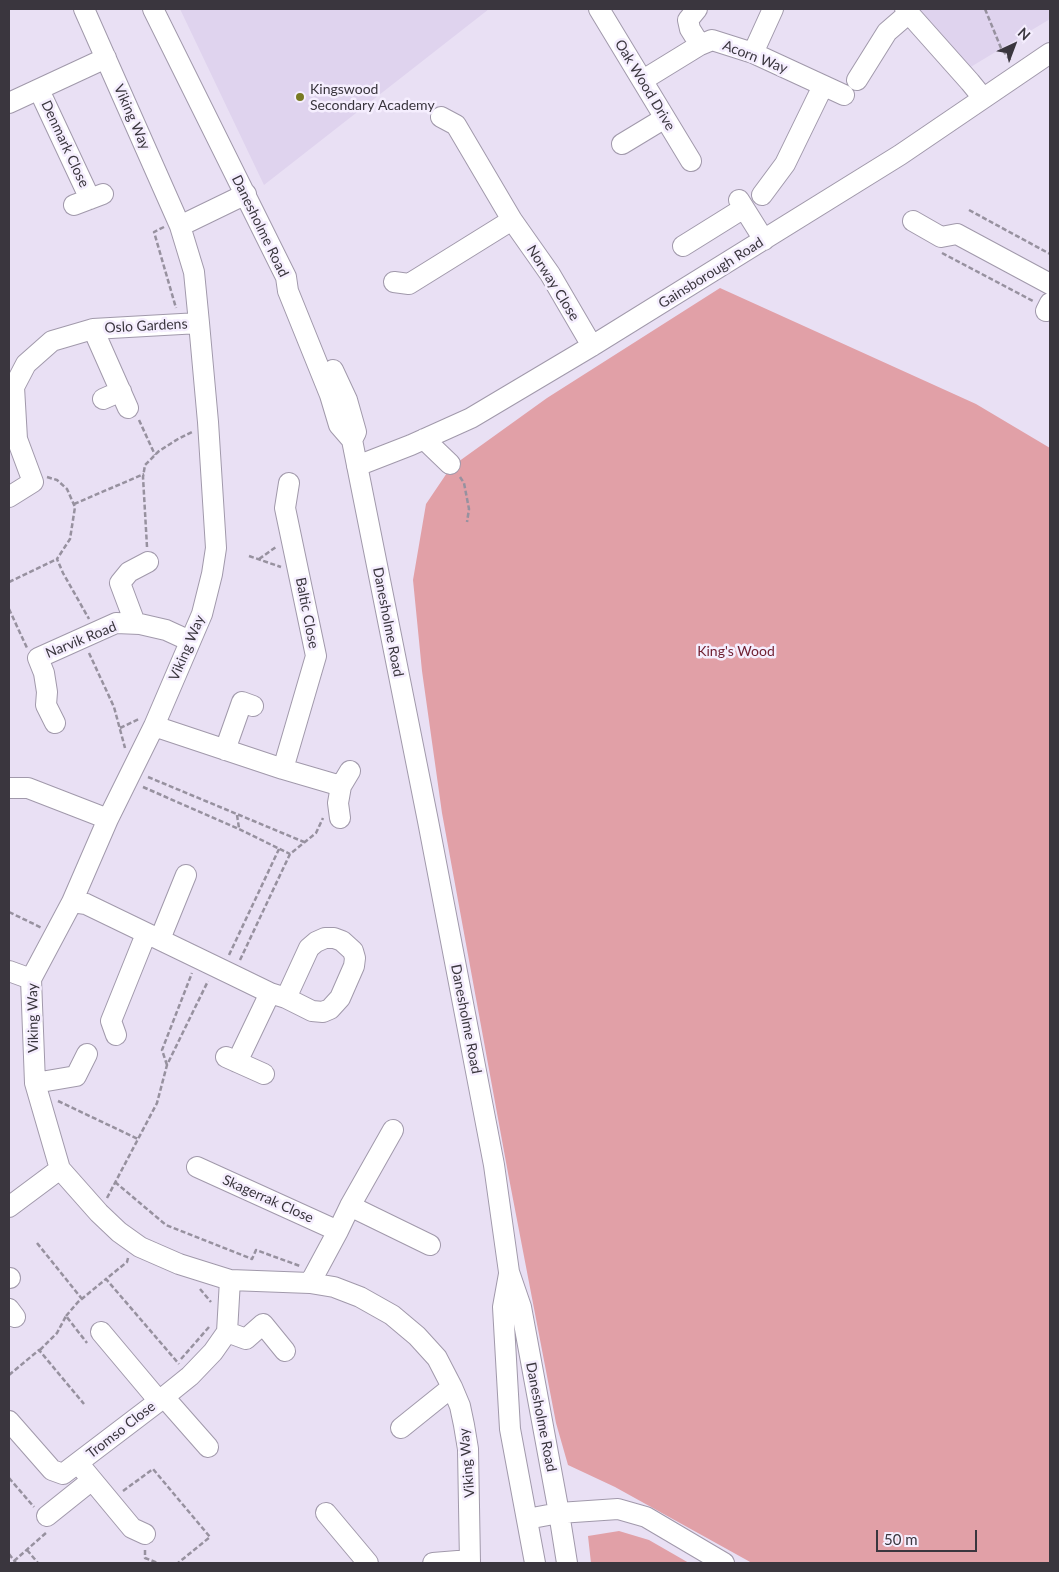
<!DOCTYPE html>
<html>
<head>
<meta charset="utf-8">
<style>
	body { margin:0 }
	#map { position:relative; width:1059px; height:1572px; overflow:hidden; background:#e9e0f4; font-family:Lato,sans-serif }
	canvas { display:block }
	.frame { position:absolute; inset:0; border:10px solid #3a363e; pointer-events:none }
	.north { position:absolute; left:989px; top:20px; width:50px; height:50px; -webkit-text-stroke:4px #f5eefe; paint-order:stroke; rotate:43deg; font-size:14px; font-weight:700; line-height:20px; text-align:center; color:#3a363e }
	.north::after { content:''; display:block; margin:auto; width:18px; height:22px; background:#3a363e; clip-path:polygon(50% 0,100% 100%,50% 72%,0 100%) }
	.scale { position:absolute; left:876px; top:1530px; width:101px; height:22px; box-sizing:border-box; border:2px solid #3a363e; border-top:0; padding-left:6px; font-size:15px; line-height:18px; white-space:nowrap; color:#3a363e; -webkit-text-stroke:4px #f5eefe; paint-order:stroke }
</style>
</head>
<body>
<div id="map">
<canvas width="1059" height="1572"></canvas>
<div class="frame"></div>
<div class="north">N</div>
<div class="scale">50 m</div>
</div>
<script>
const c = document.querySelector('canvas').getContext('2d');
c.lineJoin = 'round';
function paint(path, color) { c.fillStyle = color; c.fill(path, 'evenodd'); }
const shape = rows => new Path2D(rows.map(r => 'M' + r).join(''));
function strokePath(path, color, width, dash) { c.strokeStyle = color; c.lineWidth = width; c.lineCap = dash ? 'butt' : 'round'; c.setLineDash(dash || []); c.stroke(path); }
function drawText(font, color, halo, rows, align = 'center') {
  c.font = font + ' Lato,sans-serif'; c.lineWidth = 5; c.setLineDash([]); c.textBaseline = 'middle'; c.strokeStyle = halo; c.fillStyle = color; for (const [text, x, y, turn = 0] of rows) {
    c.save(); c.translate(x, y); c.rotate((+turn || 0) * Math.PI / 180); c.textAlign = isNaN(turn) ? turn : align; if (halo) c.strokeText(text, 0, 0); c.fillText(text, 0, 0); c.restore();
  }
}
const built = shape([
	[180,9,489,9,264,185],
	[916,9,1050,9,1050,19,969,68]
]);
const green = shape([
	[720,288,976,404,1050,448,1050,1563,752,1563,615,1487,568,1465,556,1423,508,1173,442,813,422,671,413,580,426,504,451,467,547,398],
	[619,1531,649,1540,689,1563,591,1563,588,1536]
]);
const path = shape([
	[985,9,1001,48,1011,61],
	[969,210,1050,254],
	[164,227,154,232,176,308],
	[942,253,1033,301],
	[139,420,155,455],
	[47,477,57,480,67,489,75,507,70,539,57,559,63,573,89,619],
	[460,477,464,483,469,509,467,522],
	[74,504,144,474],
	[147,547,143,477,145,465,159,451,178,439,192,432],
	[249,556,281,567],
	[259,559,276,547],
	[9,582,57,559],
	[9,609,27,648],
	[89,653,114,707,125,748],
	[120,728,139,719],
	[148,777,304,842],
	[143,787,239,829,290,854],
	[237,815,239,828],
	[9,912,42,928],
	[229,955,279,849],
	[240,960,290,854,316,833,323,818],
	[167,1065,162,1050,192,973],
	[58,1101,138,1139],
	[115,1182,166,1225,252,1259,256,1250,300,1266],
	[107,1198,157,1103,167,1065,208,981],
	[37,1243,82,1299],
	[128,1258,127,1262,106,1279,179,1364],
	[200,1289,211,1302],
	[66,1316,78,1302,106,1279],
	[40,1350,57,1333,66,1316,87,1343],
	[181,1359,209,1327],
	[9,1375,39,1350,84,1404],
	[9,1478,34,1507],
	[123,1491,153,1469,210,1537,178,1563],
	[27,1550,38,1563],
	[145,1550,145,1558,158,1563],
	[9,1554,16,1563],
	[14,1561,47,1532]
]);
const minor = shape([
	[84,9,180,226,246,194],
	[153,9,286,277,288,291,330,395,339,425,352,440,428,821,494,1165,509,1272,521,1307,559,1513,567,1563],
	[599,9,691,161],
	[697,9,688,20,690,29,700,45],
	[905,9,970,82,983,98],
	[753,53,773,9],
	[643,80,700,45,712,40,753,53,844,95],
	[857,80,887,32,909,13],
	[39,90,90,199],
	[9,103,106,58],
	[441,117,456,125,512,220,550,274,592,346],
	[622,144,665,118],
	[762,195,785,164,823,86],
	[739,200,764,240],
	[74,205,103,194],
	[913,221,941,237,957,234,1050,284],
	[180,226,194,272,199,323,208,422,216,548,212,574,202,614,154,726,108,819,72,902,31,979,35,1083,60,1169,99,1213,119,1232,140,1247,179,1264,230,1280,310,1283,334,1287,360,1297,392,1315,417,1336,437,1358,452,1387,460,1406,464,1425,468,1449,470,1563],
	[683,246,744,208],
	[394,282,409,284,512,220],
	[1046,311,1050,303],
	[93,329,128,408],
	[333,370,347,400,356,432,352,440],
	[103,399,121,391],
	[424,439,450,464],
	[357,466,411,445,471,418,592,346,900,155,1050,53],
	[9,497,33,482,17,439,14,387,26,364,52,341,93,329,199,323],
	[135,623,120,583,129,572,148,562],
	[55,723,46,705,47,692,44,673,38,658,116,623,140,624,166,630,190,641],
	[154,726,283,769,341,786,338,803,340,818],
	[225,750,242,702,253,706],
	[283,769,316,656,285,508,289,483],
	[341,786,350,771],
	[9,788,28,788,108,819],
	[72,902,86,904,233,975,270,993,286,998,312,1011,323,1012,330,1009,340,998,354,966,355,958,353,951,342,941,334,938,325,938,316,942,309,948,286,998],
	[160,939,186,875],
	[9,971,31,979],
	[116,1035,111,1021,146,934],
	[226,1057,264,1074],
	[237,1062,270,993],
	[35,1083,76,1076,87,1054],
	[197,1167,338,1231],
	[350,1206,430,1245],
	[9,1207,60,1169],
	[509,1274,503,1307,510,1429,535,1563],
	[9,1278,10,1278],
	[310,1283,338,1231,350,1206,393,1130],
	[9,1309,15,1317],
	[101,1332,159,1401],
	[227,1332,246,1339,263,1324,285,1351],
	[164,1397,208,1447],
	[9,1421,52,1470,63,1474,159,1401,190,1376,213,1352,227,1332,230,1280],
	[401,1428,452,1387],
	[78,1463,132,1528,145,1534],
	[326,1513,368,1563],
	[47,1516,92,1480],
	[527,1519,559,1513,618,1509,646,1517,724,1563],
	[433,1563,470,1560]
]);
const markers = [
	[300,97,5,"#787a22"]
];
const streetNames = [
	["Acorn Way",755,57,21],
	["Oak Wood Drive",645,85,59],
	["Viking Way",132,117,66],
	["Denmark Close",65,144,65],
	["Danesholme Road",260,226,64],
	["Gainsborough Road",711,273,-32],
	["Norway Close",553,283,58],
	["Oslo Gardens",146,326,-3],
	["Baltic Close",307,613,79],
	["Danesholme Road",388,622,79],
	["Narvik Road",81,640,-22],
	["Viking Way",187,648,-67],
	["Viking Way",33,1018,-91],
	["Danesholme Road",466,1019,79],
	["Skagerrak Close",268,1199,24],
	["Danesholme Road",541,1417,79],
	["Tromso Close",121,1430,-38],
	["Viking Way",467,1463,-95]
];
const poiNames = [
	["Kingswood",310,89],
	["Secondary Academy",310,105]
];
const parkNames = [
	["King's Wood",736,651]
];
paint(built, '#dfd3ee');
paint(green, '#e1a0a7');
strokePath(minor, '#a199ab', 22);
strokePath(path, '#97919f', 2.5, [5, 2.5]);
strokePath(minor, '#fff', 20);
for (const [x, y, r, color] of markers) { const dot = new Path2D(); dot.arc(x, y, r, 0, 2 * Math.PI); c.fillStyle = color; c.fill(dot); strokePath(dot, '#f5eefe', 2); }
drawText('14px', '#3a363e', '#f5eefe', streetNames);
drawText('14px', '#3a363e', '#f5eefe', poiNames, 'left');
drawText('14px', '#6f1f30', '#f5eefe', parkNames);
</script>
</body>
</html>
